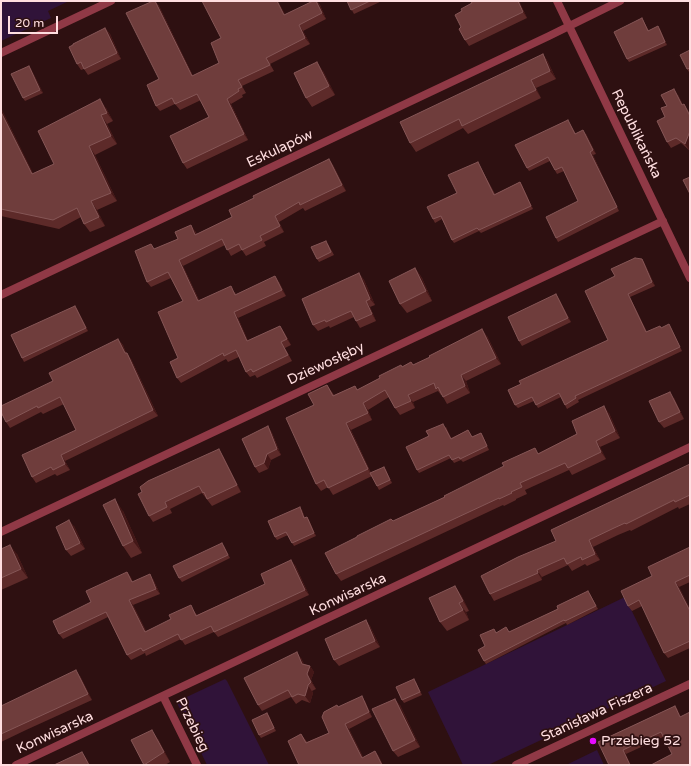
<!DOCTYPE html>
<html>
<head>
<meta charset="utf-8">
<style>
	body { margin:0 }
	#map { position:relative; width:691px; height:766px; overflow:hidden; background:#2e1011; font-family:"Varela Round",sans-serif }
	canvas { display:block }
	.frame { position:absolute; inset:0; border:2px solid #ffdee0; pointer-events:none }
	.scale { position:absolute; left:8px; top:16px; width:50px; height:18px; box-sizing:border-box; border:2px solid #ffdee0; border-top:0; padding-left:5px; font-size:12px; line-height:14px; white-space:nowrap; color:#ffdee0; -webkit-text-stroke:3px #2e1011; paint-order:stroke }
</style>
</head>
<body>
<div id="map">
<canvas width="691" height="766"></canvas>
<div class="frame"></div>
<div class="scale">20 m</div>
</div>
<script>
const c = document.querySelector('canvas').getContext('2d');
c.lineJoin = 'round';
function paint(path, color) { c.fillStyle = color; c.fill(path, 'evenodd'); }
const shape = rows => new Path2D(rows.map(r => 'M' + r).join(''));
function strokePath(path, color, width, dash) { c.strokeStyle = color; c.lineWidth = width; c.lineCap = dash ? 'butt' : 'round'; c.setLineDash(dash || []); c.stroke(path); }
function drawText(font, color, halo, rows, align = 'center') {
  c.font = font + ' "Varela Round",sans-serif'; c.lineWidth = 3.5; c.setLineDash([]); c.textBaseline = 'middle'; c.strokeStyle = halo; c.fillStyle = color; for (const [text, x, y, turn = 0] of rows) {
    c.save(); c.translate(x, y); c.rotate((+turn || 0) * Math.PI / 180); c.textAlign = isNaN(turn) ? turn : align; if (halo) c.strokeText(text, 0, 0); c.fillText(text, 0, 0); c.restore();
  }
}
const green = shape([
	[1,1,69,1,48,11,51,18,1,41],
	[625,597,666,681,488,765,463,765,428,692],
	[225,679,227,681,269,765,207,765,177,703,178,701],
	[597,750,604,765,566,765]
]);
const street = shape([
	[557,1,690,278],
	[1,53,111,1],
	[1,295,549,36,620,1],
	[1,532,663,221],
	[163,696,197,765],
	[16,765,690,447],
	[516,765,690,684]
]);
const wall = shape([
	[155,1,159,6,193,76,219,63,285,15,313,1,317,1,320,5,326,19,303,31,310,44,270,64,274,71,242,86,246,93,242,95,243,97,231,104,248,140,187,169,183,163,209,117,201,100,180,110,175,104,160,111,156,106,159,79],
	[347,1,382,1,354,14],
	[471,1,519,1,527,18,469,46,465,40,461,27,462,11,472,3],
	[642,18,649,31,660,29,667,45,629,62,627,59],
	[105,28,110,34,121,59,88,75,84,69,81,70,77,64],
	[690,50,690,72,689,72,687,69],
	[543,54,548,62,556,79,536,88,541,98,468,134,463,128,416,152,410,143],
	[29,66,31,69,43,93,25,101,23,98],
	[323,71,335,95,312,107,306,98],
	[678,95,683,105,684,104,690,114,690,147,689,150,681,143,671,148,667,142,665,117,667,106],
	[1,108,33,174,54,164,106,108,113,121,107,124,117,144,95,155,117,201,97,210,105,226,90,232,84,224,81,217,59,229,1,216],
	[570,124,576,134,586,134,596,154,593,155,619,211,558,242,556,238,578,201,564,171,557,174,550,161,529,171,527,168],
	[329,159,333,165,346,191,305,211,303,208,279,222,284,232,264,242,266,246,246,256,242,250,231,256,225,245,183,266,199,300,235,292,236,295,279,282,286,296,238,318,248,341,280,326,284,332,291,345,285,348,292,361,257,378,255,375,250,377,246,372,239,357,228,362,226,359,181,383,177,378,183,301,171,278,151,287,147,282,155,249,178,239,195,231,197,234,232,217,254,198],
	[480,166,495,194,520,182,522,185,533,209,481,233,479,231,454,243,452,240,442,219,435,223,433,219,457,193],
	[328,244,334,255,319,262,317,259],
	[642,259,644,262,655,286,630,297,647,332,662,328,671,328,682,351,578,400,579,402,567,409,561,397,538,408,534,401,518,408,515,405,521,384,608,340,615,276],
	[415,268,422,278,432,301,407,313,400,304],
	[359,273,364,280,375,305,370,307,376,321,360,328,356,321,354,317,330,328,329,326,318,331,313,325],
	[556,294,559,299,571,322,522,346,519,341],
	[77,309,88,331,24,362,22,358],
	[487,336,501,364,466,381,470,393,447,404,442,395,441,395,438,391,413,402,415,408,400,415,395,408,389,397,368,410,372,420,351,430,371,473,384,467,386,470,392,483,379,490,372,476,333,495,328,487,321,491,316,484,314,405,327,385,334,395,355,386,357,390,411,362,413,365],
	[118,339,123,345,126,353,131,359,158,416,65,461,70,470,57,476,55,474,36,483,32,477,76,430,64,404,43,414,41,412,10,428,6,422,53,381],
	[674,398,684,419,664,428,659,422],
	[609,413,620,438,600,447,606,459,572,475,569,470,525,490,527,494,516,499,516,500,504,506,503,505,341,581,336,574,391,519,393,521,539,453,577,434],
	[268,426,272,433,281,455,271,460,268,469,259,473,255,467],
	[446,427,451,438,468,430,472,437,481,433,483,436,489,450,463,462,461,460,454,463,451,458,419,473,417,470,429,436],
	[223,456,241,492,212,506,202,493,170,509,172,513,153,522,149,516],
	[690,464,690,504,679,509,678,507,631,531,630,530,618,535,593,547,600,560,587,566,585,564,572,571,568,565,542,577,542,580,494,601,490,594,556,541],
	[302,510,305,518,307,517,309,520,316,536,294,546,288,535,277,540,275,537],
	[123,511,142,553,131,558,123,546],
	[74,526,85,549,71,556,66,550],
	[224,546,230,558,182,582,179,578],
	[690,547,690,582,679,587,690,609,690,648,668,658,664,653,642,606,632,611,628,606,652,576],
	[1,549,17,554,28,578,1,590],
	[295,565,309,595,218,637,214,632,185,645,181,639,146,656,145,653,131,660,127,655,108,617,63,639,59,634,91,602,127,572,133,582,153,579,160,594,133,605,146,631,194,611,197,615,265,584],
	[455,586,461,595,469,611,466,612,469,620,447,631,440,622],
	[590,594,598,609,567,625,566,623,486,664,484,661,485,646,496,632,509,632],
	[366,620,370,626,380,647,339,666,334,660],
	[301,658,304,664,310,666,314,672,311,680,316,689,312,691,313,693,310,703,302,700,296,704,291,697,262,711,258,705],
	[80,676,92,700,26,730,1,742,1,706],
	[416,682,422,695,404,703,402,700],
	[365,701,372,717,349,729,363,757,379,756,299,765,301,734,307,742,329,733,338,707],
	[400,705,420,747,398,757,393,751],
	[675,706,678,710,672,754,663,737,626,754,598,742],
	[267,713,269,716,276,731,261,738,259,735],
	[158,739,170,762,165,765,144,765]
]);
const shadedWall = shape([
	[155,1,159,6,196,82,192,76],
	[277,1,278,1,289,21,284,15],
	[316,1,320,5,326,19,322,13],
	[518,1,519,1,527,18,523,12],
	[299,25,303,31,310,44,305,38],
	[658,26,660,29,667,45,665,42],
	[105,28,110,34,121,59,117,53],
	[543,54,548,62,556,79,550,71],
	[317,62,323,71,335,95,329,86],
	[29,66,31,69,43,93,40,90],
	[531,80,536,88,541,98,536,90],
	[674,89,678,95,686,111,682,105],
	[100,99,106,108,113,121,107,113],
	[227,99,231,104,248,140,244,134],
	[684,104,690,114,690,116],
	[1,108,38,183,32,174,1,112],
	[101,115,107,124,117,144,111,136],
	[583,130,586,134,596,154,593,150],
	[690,131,690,147,689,150,685,144],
	[89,146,95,155,117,201,111,193],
	[590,152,593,155,619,211,617,207],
	[329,159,333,165,346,191,342,185],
	[520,182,522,185,533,209,531,206],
	[91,201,97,210,105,226,99,217],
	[275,216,279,222,284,232,280,226],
	[191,225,195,231,199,240,195,235],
	[642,259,644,262,655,286,652,282],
	[179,260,183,266,202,307,198,301],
	[415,268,422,278,432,301,426,291],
	[359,273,364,280,375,305,370,299],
	[275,276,279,282,286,296,282,290],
	[556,294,559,299,571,322,568,318],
	[628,294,630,297,648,336,646,332],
	[366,301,370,307,376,321,372,314],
	[75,306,77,309,88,331,86,328],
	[234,312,238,318,251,347,247,341],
	[280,326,284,332,291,345,287,339],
	[482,329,487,336,501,364,496,358],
	[118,339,123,345,129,359,125,353],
	[127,353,131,359,158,416,153,410],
	[461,375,466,381,470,393,465,386],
	[670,392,674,398,684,419,680,412],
	[408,395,413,402,415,408,411,401],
	[363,403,368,410,372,420,368,413],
	[604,406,609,413,620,438,615,431],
	[346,423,351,430,372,476,368,469],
	[268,426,272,433,281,455,277,449],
	[481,433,483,436,489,450,487,446],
	[596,441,600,447,606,459,601,452],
	[219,449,223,456,241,492,237,485],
	[267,454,271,460,268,469,264,463],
	[61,455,65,461,70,470,65,464],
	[384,467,386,470,392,483,390,480],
	[115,499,123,511,142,553,133,541],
	[300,507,302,510,306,521,304,518],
	[307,517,309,520,316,536,314,533],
	[69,520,74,526,85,549,80,543],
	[589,540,593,547,600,560,595,554],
	[10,545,17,554,28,578,21,569],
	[291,560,295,565,309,595,305,590],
	[537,570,542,577,542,580,538,573],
	[127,572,131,577,136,588,132,582],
	[150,574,153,579,160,594,156,589],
	[675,582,679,587,690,609,690,611],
	[455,586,461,595,469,611,463,601],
	[129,600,133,605,149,637,145,632],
	[459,603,466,612,469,620,463,610],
	[366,620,370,626,380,647,375,641],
	[297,652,301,658,307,670,302,664],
	[310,666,314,672,311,680,316,689,311,682,307,674],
	[76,670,80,676,92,700,88,694],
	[308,685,313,693,310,703,305,696],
	[362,696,365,701,372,717,369,712],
	[395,699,400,705,420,747,415,740],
	[675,706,678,710,683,721,680,717],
	[267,713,269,716,276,731,274,728],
	[345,724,349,729,366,763,362,758],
	[152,730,158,739,170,762,164,752],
	[623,750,626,754,631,765,630,765],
	[375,751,379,756,383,765,382,765],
	[82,752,87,759,90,765,89,765]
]);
const building = shape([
	[153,1,155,1,192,76,219,63,211,43,221,38,202,1,277,1,284,15,313,1,316,1,322,13,299,25,305,38,266,58,270,65,238,80,242,87,238,89,239,91,227,99,244,134,183,163,170,136,209,117,197,94,175,104,172,98,156,106,147,85,159,79,126,13,153,1],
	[347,1,370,1,351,10,347,1],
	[471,1,518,1,523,12,465,40,459,29,461,27,455,15,462,11,461,9,472,3,471,1],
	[642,18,648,31,658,26,665,42,627,59,614,32,642,18],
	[105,28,117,53,84,69,81,62,77,64,69,47,73,45,73,44,105,28],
	[690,50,690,68,687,69,680,55,690,50],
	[543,54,550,71,531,80,536,90,462,126,459,119,410,143,400,122,543,54],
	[317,62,329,86,306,98,294,73,317,62],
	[29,66,40,90,23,98,11,74,29,66],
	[674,89,682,105,684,104,690,116,690,131,685,144,676,138,667,142,657,121,665,117,661,108,667,106,661,95,674,89],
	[100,99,107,113,101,115,111,136,89,146,111,193,91,201,99,217,84,224,77,208,53,220,1,209,1,112,32,174,54,164,38,131,100,99],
	[568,120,575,134,583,130,593,150,590,152,617,207,556,238,546,217,578,201,562,167,555,170,548,157,527,168,515,145,568,120],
	[329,159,342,185,300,205,299,202,275,216,280,226,260,236,262,240,242,250,239,244,227,250,222,239,179,260,198,301,231,286,235,295,275,276,282,290,234,312,247,341,280,326,287,339,281,342,288,355,253,372,251,369,246,372,236,350,224,356,223,353,177,378,170,362,178,358,158,312,183,301,168,272,147,282,135,251,151,244,154,249,178,239,175,232,191,225,195,235,232,217,229,210,254,198,253,196,329,159],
	[478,162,494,195,520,182,531,206,479,230,477,228,452,240,441,216,433,219,427,207,457,193,448,175,478,162],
	[690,177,690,194,683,180,690,177],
	[326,241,331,252,317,259,311,247,326,241],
	[635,258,642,259,652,282,628,294,646,332,660,326,661,328,669,324,680,347,575,396,576,398,565,405,559,393,536,405,532,397,515,405,508,390,521,384,519,381,608,340,585,291,615,276,611,269,635,258],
	[415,268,426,291,400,304,389,281,415,268],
	[359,273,370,299,366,301,372,314,356,321,351,311,326,322,325,320,313,325,302,299,359,273],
	[556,294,568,318,519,341,508,317,556,294],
	[75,306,86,328,22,358,11,335,75,306],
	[482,329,496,358,461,375,465,386,443,397,438,387,436,389,434,383,408,395,411,401,395,408,385,390,363,403,368,413,346,423,368,469,328,488,324,480,316,484,286,418,314,405,308,394,327,385,333,396,355,386,357,390,380,378,379,376,401,365,402,367,411,362,413,365,430,357,429,356,482,329],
	[118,339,125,353,127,353,153,410,61,455,65,464,53,470,51,467,32,477,22,455,76,430,60,397,38,408,37,406,6,422,1,412,1,406,53,381,49,373,118,339],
	[670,392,680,412,659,422,649,401,670,392],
	[604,406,615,431,596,441,601,452,568,468,565,463,520,483,522,487,511,492,512,493,499,499,499,498,336,574,325,553,357,537,357,536,391,519,393,521,445,497,444,496,504,466,502,463,535,448,538,454,577,434,572,421,604,406],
	[443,424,451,439,468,430,472,437,481,433,487,446,460,459,459,457,452,460,449,455,417,470,406,447,429,436,426,431,443,424],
	[268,426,277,449,267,454,264,463,255,467,242,439,268,426],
	[219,449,237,485,207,499,204,492,203,493,199,486,165,502,167,507,149,516,138,494,142,492,140,487,148,481,219,449],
	[690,464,690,495,675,502,674,500,626,524,625,523,614,528,589,540,595,554,582,560,581,557,567,564,564,558,537,570,538,573,490,594,481,576,518,557,556,541,551,530,690,464],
	[384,467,390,480,377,486,370,473,384,467],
	[115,499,133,541,123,546,103,505,115,499],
	[300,507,304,518,307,517,314,533,292,543,286,532,275,537,268,521,300,507],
	[69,520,80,543,66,550,56,527,69,520],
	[222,543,228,555,179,578,173,566,222,543],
	[10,545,21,569,1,578,1,549,10,545],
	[690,547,690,575,675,582,690,611,690,641,664,653,639,600,628,606,621,591,652,576,648,567,690,547],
	[291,560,305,590,214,632,211,626,181,640,178,634,143,651,141,648,127,655,106,612,59,634,53,621,91,602,86,591,127,572,132,582,150,574,156,589,129,600,145,632,171,619,169,615,191,605,196,616,265,584,261,574,291,560],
	[455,586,463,601,459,603,463,610,440,622,429,598,455,586],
	[588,591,596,606,565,621,564,620,484,661,478,650,485,646,480,635,494,629,496,633,506,627,509,632,558,609,557,606,588,591],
	[366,620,375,641,334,660,325,639,366,620],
	[297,652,302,664,310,666,307,674,311,682,308,685,308,686,305,696,298,694,292,697,288,690,258,705,244,678,297,652],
	[76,670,88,694,1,734,1,706,76,670],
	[414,679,420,692,402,700,396,687,414,679],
	[362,696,369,712,345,724,362,758,375,751,382,765,299,765,288,741,301,734,306,743,329,733,322,717,324,712,337,705,338,707,362,696],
	[395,699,415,740,393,751,372,709,395,699],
	[675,706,680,717,690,712,690,765,651,765,672,754,661,732,623,750,630,765,609,765,598,742,675,706],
	[267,713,274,728,259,735,252,720,267,713],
	[152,730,164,752,144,765,131,740,152,730],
	[82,752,89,765,54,765,82,752]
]);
const markers = [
	[593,741,4,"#e80aff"]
];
const streetNames = [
	["Republikańska",636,134,64],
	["Eskulapów",280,149,-25],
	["Dziewosłęby",326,364,-25],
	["Konwisarska",348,595,-25],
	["Stanisława Fiszera",597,713,-25],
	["Przebieg",192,725,64],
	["Konwisarska",55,733,-25]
];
const poiNames = [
	["Przebieg 52",601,741]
];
paint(green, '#301339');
strokePath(street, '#903946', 8);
paint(wall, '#5d2a29');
paint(shadedWall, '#431717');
paint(building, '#6f3d3c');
strokePath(building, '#855656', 1);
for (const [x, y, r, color] of markers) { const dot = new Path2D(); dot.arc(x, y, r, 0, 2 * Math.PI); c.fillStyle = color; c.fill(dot); strokePath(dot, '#2e1011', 1.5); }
drawText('14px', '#ffdee0', '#2e1011', streetNames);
drawText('14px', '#ffdee0', '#2e1011', poiNames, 'left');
</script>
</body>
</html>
